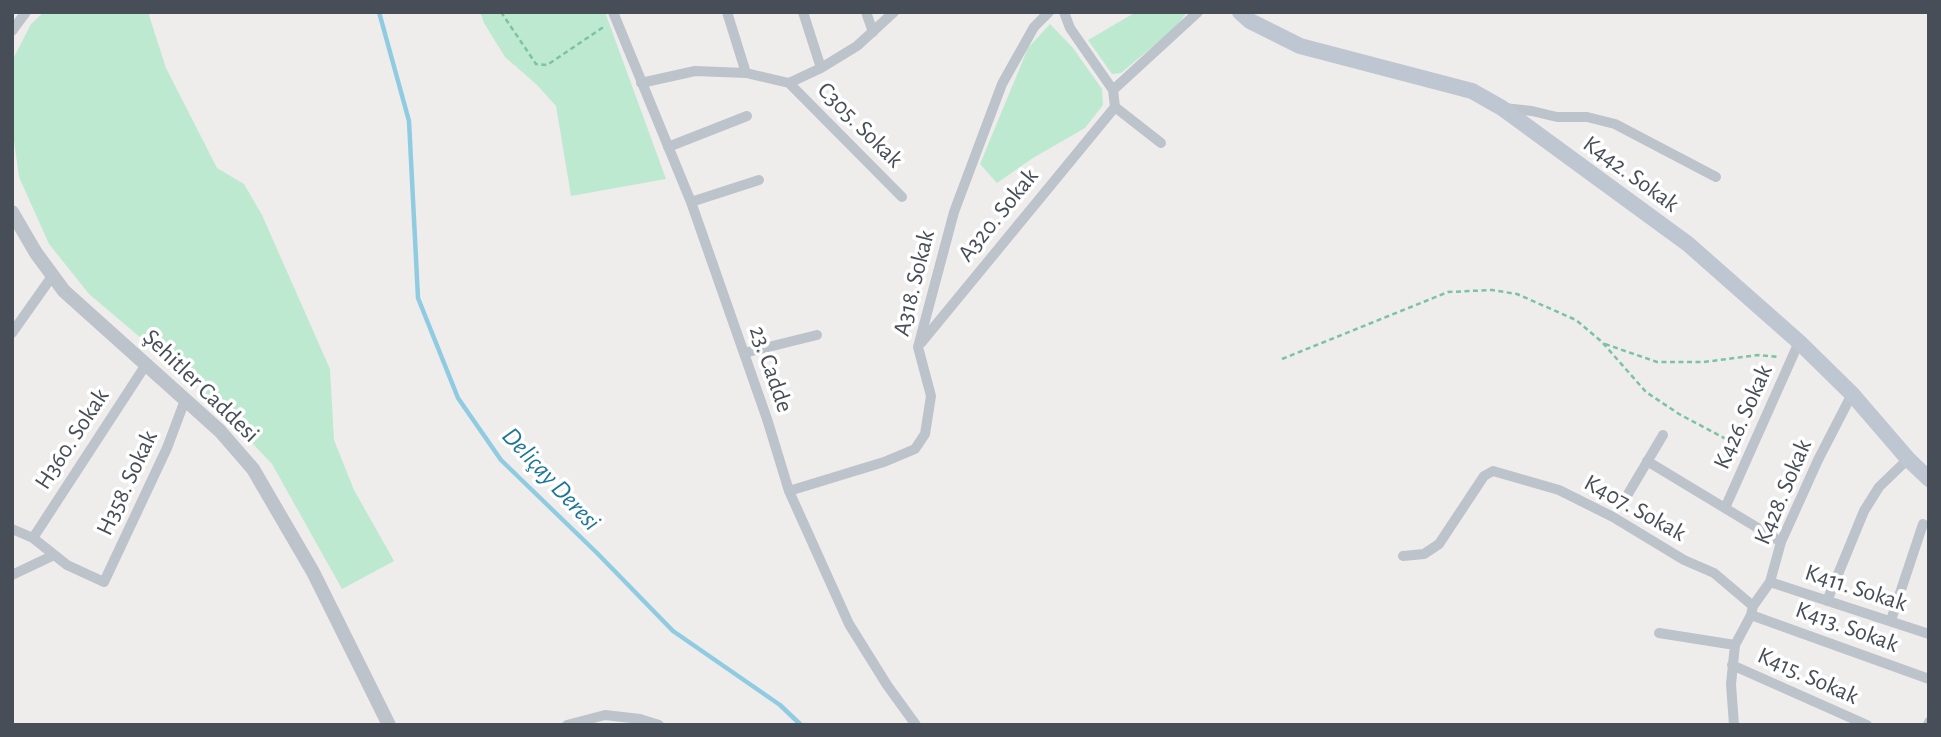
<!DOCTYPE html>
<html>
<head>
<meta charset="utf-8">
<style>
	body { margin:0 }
	#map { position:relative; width:1941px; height:737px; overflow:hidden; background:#efecec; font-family:"Alegreya Sans",sans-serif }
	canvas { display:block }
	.frame { position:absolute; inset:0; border:14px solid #474e57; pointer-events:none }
</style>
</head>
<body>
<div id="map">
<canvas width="1941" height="737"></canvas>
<div class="frame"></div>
</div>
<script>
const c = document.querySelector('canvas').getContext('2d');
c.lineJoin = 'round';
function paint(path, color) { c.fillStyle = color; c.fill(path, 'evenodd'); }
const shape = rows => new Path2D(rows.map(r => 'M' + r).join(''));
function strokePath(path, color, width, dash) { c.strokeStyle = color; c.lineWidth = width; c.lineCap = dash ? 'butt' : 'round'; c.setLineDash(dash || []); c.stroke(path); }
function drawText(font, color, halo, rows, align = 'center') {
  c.font = font + ' "Alegreya Sans",sans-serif'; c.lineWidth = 7; c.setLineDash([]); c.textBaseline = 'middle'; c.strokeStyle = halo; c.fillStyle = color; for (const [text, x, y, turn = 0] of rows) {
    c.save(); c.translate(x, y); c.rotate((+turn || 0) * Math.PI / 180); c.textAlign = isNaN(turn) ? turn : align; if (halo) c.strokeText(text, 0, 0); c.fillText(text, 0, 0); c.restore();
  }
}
const green = shape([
	[44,12,148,12,166,68,217,168,244,184,262,215,330,369,334,440,354,490,394,561,342,589,272,464,200,388,89,294,49,244,19,177,12,126,12,61,31,24],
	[480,12,605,12,666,179,571,196,556,106,537,85,505,57,484,23],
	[1136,12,1187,12,1175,28,1121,73,1112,74,1088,40],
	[1050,24,1073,48,1102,89,1103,105,1085,128,1033,158,997,183,980,164,1028,48]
]);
const stream = shape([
	[379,12,409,121,418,298,458,398,501,460,598,554,673,631,780,705,801,725]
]);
const path = shape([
	[501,12,536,64,547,65,605,26],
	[1605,344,1657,362,1704,362,1758,355,1780,357],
	[1282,359,1448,292,1492,290,1517,294,1576,320,1602,342,1646,392,1679,414,1741,447]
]);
const minor = shape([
	[613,12,691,202,767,419,789,491,849,624,887,685,916,725],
	[727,12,746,73],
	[803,12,821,68],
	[866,12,873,32],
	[1064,12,1070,28,1113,90,1115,107,1161,143],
	[12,31,26,12],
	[641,83,695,71,746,73,789,83,821,68,857,46,894,12],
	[789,83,902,197],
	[1113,90,1198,12],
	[1504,108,1532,111,1557,117,1587,117,1615,124,1716,177],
	[668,147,747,116],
	[691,202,759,180],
	[12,333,53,275],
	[921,343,1115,107],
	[744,353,817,335],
	[1647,461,1781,542],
	[789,491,884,462,915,449,925,434,931,396,918,347,954,212,1002,84,1034,27,1049,12],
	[1628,494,1663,435],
	[1725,508,1799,342],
	[12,529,33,538,67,565,104,582,167,448,185,400],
	[33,538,147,363],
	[1403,556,1424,554,1439,544,1484,476,1493,471,1559,490,1613,517,1684,560,1714,573,1753,606,1751,615,1735,645,1731,684,1734,725],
	[12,575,54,555],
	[1770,582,1929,634],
	[1827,601,1864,511,1879,487,1908,459],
	[1753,606,1770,582,1781,542,1818,460,1852,394],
	[1751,615,1929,679],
	[1891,620,1923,524],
	[1659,633,1735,645],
	[1732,665,1867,725],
	[567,725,605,715,640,719,659,725],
	[1928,725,1929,722]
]);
const tertiary = shape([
	[12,212,36,253,64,291,220,431,253,469,313,572,389,725]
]);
const secondary = shape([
	[1240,12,1250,21,1300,46,1472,91,1502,108,1688,244,1799,342,1852,394,1908,459,1929,479]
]);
const streetNames = [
	["C305. Sokak",860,125,45],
	["K442. Sokak",1631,174,36],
	["A320. Sokak",998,215,-51],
	["A318. Sokak",914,283,-76],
	["23. Cadde",771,369,71],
	["Şehitler Caddesi",201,386,44],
	["K426. Sokak",1743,417,-66],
	["H360. Sokak",72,439,-57],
	["H358. Sokak",127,483,-65],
	["K428. Sokak",1783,492,-67],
	["K407. Sokak",1635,508,29],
	["K411. Sokak",1856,588,18],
	["K413. Sokak",1847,627,20],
	["K415. Sokak",1808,676,24]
];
const waterNames = [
	["Deliçay Deresi",551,479,47]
];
paint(green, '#bee9d1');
strokePath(stream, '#90cce1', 4.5);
strokePath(path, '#7ac3a3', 2.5, [5, 3.5]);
strokePath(minor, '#bcc3ca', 10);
strokePath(tertiary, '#bcc3ca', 14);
strokePath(secondary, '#bec7d1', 16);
drawText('24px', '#474e57', '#fff', streetNames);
drawText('italic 26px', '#1b7596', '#fff', waterNames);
</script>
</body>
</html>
